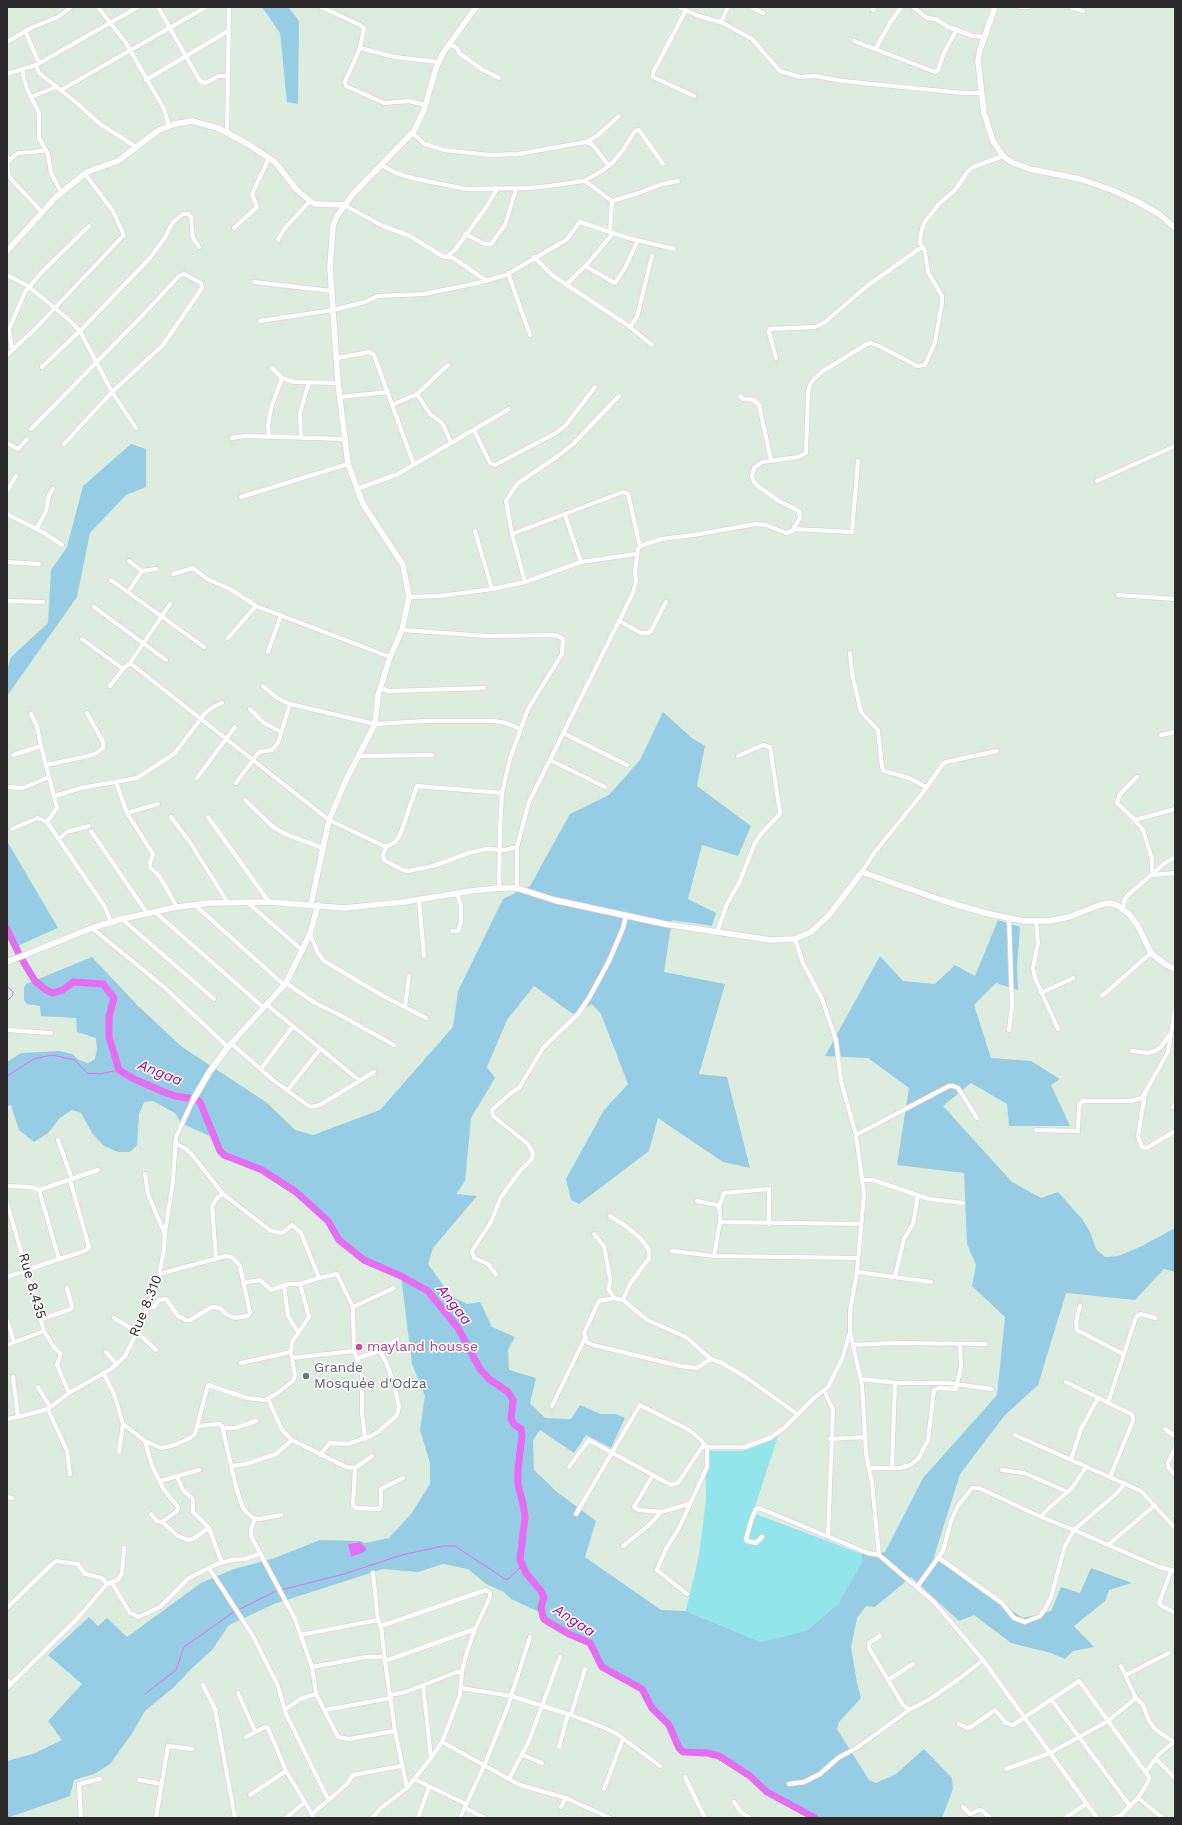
<!DOCTYPE html>
<html>
<head>
<meta charset="utf-8">
<style>
	body { margin:0 }
	#map { position:relative; width:1182px; height:1825px; overflow:hidden; background:#dcecdf; font-family:"Work Sans",sans-serif }
	canvas { display:block }
	.frame { position:absolute; inset:0; border:8px solid #2a2a2a; pointer-events:none }
</style>
</head>
<body>
<div id="map">
<canvas width="1182" height="1825"></canvas>
<div class="frame"></div>
</div>
<script>
const c = document.querySelector('canvas').getContext('2d');
c.lineJoin = 'round';
function paint(path, color) { c.fillStyle = color; c.fill(path, 'evenodd'); }
const shape = rows => new Path2D(rows.map(r => 'M' + r).join(''));
function strokePath(path, color, width, dash) { c.strokeStyle = color; c.lineWidth = width; c.lineCap = dash ? 'butt' : 'round'; c.setLineDash(dash || []); c.stroke(path); }
function drawText(font, color, halo, rows, align = 'center') {
  c.font = font + ' "Work Sans",sans-serif'; c.lineWidth = 3; c.setLineDash([]); c.textBaseline = 'middle'; c.strokeStyle = halo; c.fillStyle = color; for (const [text, x, y, turn = 0] of rows) {
    c.save(); c.translate(x, y); c.rotate((+turn || 0) * Math.PI / 180); c.textAlign = isNaN(turn) ? turn : align; if (halo) c.strokeText(text, 0, 0); c.fillText(text, 0, 0); c.restore();
  }
}
const green = shape([
	[262,7,288,7,299,21,298,104,287,102,280,33],
	[131,444,146,449,146,487,126,495,90,533,77,597,7,696,7,670,11,657,48,623,51,570,67,547,83,486],
	[663,712,692,738,705,746,697,786,751,826,738,856,702,845,688,899,716,913,712,926,672,920,664,972,725,984,699,1074,727,1077,750,1168,723,1162,658,1118,649,1151,579,1204,571,1200,566,1179,604,1110,628,1084,601,1014,592,1004,573,1014,534,986,507,1020,487,1067,495,1078,471,1118,465,1181,456,1194,477,1196,433,1248,428,1264,451,1296,467,1304,480,1302,492,1327,515,1337,508,1350,509,1370,536,1378,530,1403,545,1418,571,1419,580,1405,600,1414,616,1414,625,1418,611,1448,586,1435,574,1453,540,1430,533,1440,534,1470,557,1492,596,1521,585,1557,661,1610,686,1611,761,1642,861,1564,862,1554,885,1552,923,1478,997,1395,1005,1317,972,1286,976,1265,967,1244,964,1173,897,1165,909,1088,868,1058,825,1056,880,956,903,981,935,984,955,965,975,976,998,920,1020,927,1017,967,1018,990,996,983,974,1005,991,1058,1031,1061,1060,1079,1051,1085,1070,1126,1009,1126,1007,1104,971,1083,943,1106,1012,1182,1041,1198,1058,1192,1082,1219,1090,1232,1096,1249,1105,1257,1118,1256,1140,1247,1175,1228,1175,1272,1164,1269,1135,1300,1066,1293,1038,1385,1005,1415,960,1474,934,1557,1023,1618,1051,1611,1061,1587,1080,1593,1091,1568,1132,1583,1109,1590,1105,1601,1074,1626,1094,1647,1073,1651,1065,1659,1051,1653,1011,1643,974,1615,959,1621,911,1577,875,1607,866,1606,857,1618,851,1647,857,1683,861,1698,839,1722,837,1729,869,1780,876,1783,896,1774,924,1749,952,1778,953,1789,942,1818,815,1818,767,1792,750,1776,719,1756,707,1753,683,1752,679,1748,669,1725,652,1708,645,1692,637,1686,602,1667,590,1643,567,1633,545,1620,541,1613,511,1599,504,1592,486,1584,468,1569,443,1564,418,1572,383,1569,274,1604,229,1625,212,1650,191,1669,174,1687,145,1711,131,1735,110,1764,94,1774,74,1780,70,1796,7,1818,7,1761,33,1754,62,1740,48,1721,82,1684,48,1655,89,1617,98,1626,107,1618,127,1637,201,1583,234,1569,272,1559,320,1540,361,1541,365,1543,389,1538,411,1514,430,1484,430,1463,420,1430,425,1396,412,1364,401,1276,364,1260,339,1240,328,1221,296,1192,262,1170,224,1155,220,1151,216,1139,181,1123,175,1113,153,1101,144,1102,139,1114,137,1145,130,1152,118,1152,104,1146,92,1133,81,1113,72,1110,60,1118,48,1133,34,1142,19,1130,11,1105,7,1106,7,1062,21,1053,59,1051,72,1054,79,1060,88,1063,95,1059,97,1049,96,1038,77,1032,76,1018,41,1016,40,1006,27,1004,24,1000,24,987,26,984,92,957,138,1006,182,1047,266,1102,295,1130,313,1135,380,1110,453,1027,458,991,503,899,530,886,570,814,609,795,640,760],
	[358,1542,351,1556,348,1544],
	[7,841,58,928,15,947,7,929]
]);
const pitch = shape([
	[779,1433,753,1513,862,1554,861,1564,839,1603,807,1631,761,1642,686,1611,699,1555,706,1500,705,1451,743,1451,760,1444]
]);
const water = shape([
	[360,1542,366,1548,366,1551,351,1557,348,1544]
]);
const stream = shape([
	[7,986,13,992,12,996,8,1000],
	[7,1076,34,1059,52,1055,75,1060,87,1073,99,1074,119,1070],
	[281,1590,344,1574,402,1555,443,1546,455,1546,505,1579,508,1579,522,1566],
	[238,1610,278,1590],
	[145,1694,176,1670,184,1647,235,1611]
]);
const river = shape([
	[7,929,20,956,35,981,46,990,53,993,63,990,73,982,103,984,114,998,109,1017,109,1037,119,1070,134,1079,164,1092,175,1096,196,1099,200,1102,220,1151,224,1155,262,1170,296,1192,328,1221,339,1240,364,1260,401,1276,428,1291,458,1328,480,1369,489,1379,508,1392,513,1400,511,1419,515,1425,521,1429,522,1435,518,1469,518,1485,523,1504,525,1517,520,1560,526,1573,541,1591,544,1598,541,1607,543,1617,545,1620,567,1633,590,1643,602,1667,642,1689,652,1708,669,1725,679,1748,683,1752,707,1753,719,1756,750,1776,767,1792,815,1818]
]);
const street = shape([
	[98,7,126,43,164,109,169,126],
	[158,7,200,81,206,83,219,76,227,76],
	[321,7,360,25,364,28,360,48,345,82,346,86,384,103,409,101,425,105],
	[679,7,696,15,723,23,752,39,780,71,800,77,815,76,843,81,962,93,981,93],
	[751,7,763,13],
	[913,7,927,18,936,19,948,27,973,36,985,37],
	[1020,7,1029,7],
	[1071,7,1083,11],
	[686,10,656,67,653,72,653,77,694,96],
	[873,10,874,7],
	[721,22,728,7],
	[25,31,39,63],
	[854,41,935,72,938,70,944,53,957,29],
	[7,42,33,27,58,17,71,7],
	[449,44,457,48,460,54,483,70,499,78],
	[360,48,395,57,438,62],
	[876,48,890,23,901,7],
	[36,65,39,73,78,104,100,124,136,147],
	[23,69,23,75,27,89,39,113,39,138,48,154,51,173,61,192],
	[7,74,36,65,138,7],
	[146,80,228,31],
	[61,90,206,7],
	[31,97,56,87],
	[227,132,229,7],
	[412,133,425,144,444,150,490,155,518,154,586,142,597,136,619,116],
	[586,142,592,144,609,166],
	[7,155,8,172,11,179,42,212],
	[7,162,18,153,34,152,46,150],
	[381,165,396,173,412,178,466,189,529,188,549,186,584,181,602,171,614,161,623,150,635,131,639,130,663,164],
	[585,181,612,201,610,232],
	[612,201,639,193,659,185,678,181],
	[344,205,383,226,410,236,442,256,446,257,455,250,487,206,497,189],
	[234,228,257,207,252,194,269,158],
	[465,234,485,244,491,244,505,225,516,189],
	[278,240,285,228,310,201],
	[447,257,453,258,487,281],
	[534,257,552,275,626,324,652,345],
	[585,266,615,283,625,268,638,240],
	[508,273,530,335],
	[7,275,28,286,68,319,80,331,112,392,136,428],
	[254,282,332,291],
	[566,285,589,262,613,233],
	[260,321,333,310,365,302,378,296,424,294,478,283,506,275,566,240,580,222,628,238,674,249],
	[630,327,637,317,652,256],
	[12,350,9,329,25,292,42,272,89,226],
	[7,355,35,329,123,236,123,233,113,211,85,174],
	[337,358,369,352,374,355,414,465],
	[776,358,769,332,770,329,815,327,824,323,867,286,922,247],
	[42,367,84,327,149,259,164,239,173,222,183,214,188,214,191,217,193,238,199,247],
	[272,368,282,378,294,382,338,383],
	[417,394,430,414,442,423,451,442],
	[740,396,743,399,754,400,759,405,771,460],
	[340,397,388,392],
	[392,405,417,394,448,365],
	[31,429,141,317,179,276,184,274,201,283,202,288,163,345,112,392,64,444],
	[474,430,490,463,495,465,556,433,566,425,595,387],
	[269,437,268,426,271,408,282,378],
	[232,438,245,436,345,439],
	[301,438,300,413,309,382],
	[7,443,18,449,27,439],
	[1097,481,1175,446],
	[357,489,398,474,509,409],
	[7,491,16,476],
	[241,497,348,464],
	[7,514,44,533,62,545],
	[565,515,581,562],
	[37,528,46,511,49,495,53,489],
	[793,529,852,532,858,461],
	[475,531,492,589],
	[512,534,623,492,628,494,640,546],
	[129,561,142,571],
	[7,562,39,564],
	[173,574,193,568,207,579,230,589,256,606,390,657],
	[111,580,204,647],
	[525,582,512,534,506,501,517,484,558,456,573,444,619,396],
	[128,592,142,571,156,569],
	[1118,595,1175,599],
	[409,597,440,596,492,589,525,582,581,562,636,554],
	[7,601,43,602],
	[94,607,166,660],
	[619,621,641,633,648,633,651,631,666,602],
	[402,630,487,636,556,635,563,639,562,654,528,709,510,759,502,793,500,829,499,888],
	[228,638,256,606],
	[82,639,123,669],
	[268,652,281,615],
	[850,653,852,673,861,712,878,730,882,767,884,771,909,778,926,787],
	[130,663,329,820,386,847,395,842,400,835,417,786,502,793],
	[110,686,123,669,130,663,170,604],
	[263,686,277,698,290,704,375,724,425,721,494,721,506,723,520,729],
	[380,688,389,691,484,688],
	[250,709,264,723,281,732],
	[31,714,37,726,41,746,57,808,47,822],
	[563,733,627,765],
	[1161,735,1175,732],
	[13,755,41,746],
	[360,756,432,755],
	[550,760,605,787],
	[46,765,84,757,95,754,103,748,103,742,87,713],
	[1137,777,1120,794,1117,803,1135,820,1143,830,1152,859,1152,875,1175,873],
	[197,778,235,727],
	[116,782,127,813,153,854,150,863,150,867,160,877,177,907],
	[236,783,259,752,272,750,278,743,290,704],
	[7,787,23,788,49,777],
	[55,796,81,788,137,778,175,753,205,713,213,707,222,703],
	[245,800,272,826,285,834,323,848],
	[127,813,158,804],
	[171,817,191,844,228,903],
	[208,817,269,902],
	[1135,820,1175,809],
	[12,829,38,818,47,822,105,907,111,922],
	[91,831,147,913],
	[59,839,67,832,89,826],
	[386,847,383,855,384,860,403,870,408,871,433,866,472,852,487,849,505,850,517,847],
	[862,872,874,853,921,795,943,764,946,762,997,751],
	[517,888,517,847,529,802,633,593,636,581,635,571,638,549,640,546,661,539,694,535,756,524,766,525,786,533,792,531,800,518,799,511,779,501,759,487,754,482,752,477,754,468,762,462,798,457,806,453,808,392,810,385,814,379,823,371,867,344,871,343,879,346,917,366,925,365,935,342,942,303,942,296,928,272,925,251,920,243,921,233,924,223,938,205,955,190,968,171,973,167,1003,156],
	[419,900,424,956],
	[247,902,302,950],
	[195,905,284,985],
	[1123,908,1125,899,1128,895,1165,863,1175,857],
	[155,912,264,1008],
	[1009,918,1012,1006,1009,1030],
	[122,919,214,999],
	[1036,922,1038,943,1033,968,1035,978,1058,1029],
	[92,928,164,987,228,1047],
	[452,931,458,931,461,922,461,906,457,894],
	[717,932,727,904,739,883,755,843,761,834,779,815,780,812,770,747,763,745,738,756],
	[310,934,318,953,324,961,385,997,426,1018],
	[286,983,315,1003,338,1014,394,1045],
	[1041,993,1073,978],
	[1102,996,1151,953],
	[267,1005,360,1081],
	[405,1007,409,976],
	[7,1030,51,1033],
	[232,1044,273,1080,310,1107,320,1105,374,1072],
	[1132,1051,1148,1053,1155,1051,1161,1047,1170,1034],
	[261,1069,293,1026],
	[287,1091,320,1049],
	[1145,1094,1138,1136,1142,1147,1147,1148,1175,1131],
	[1173,1107,1175,1105],
	[1036,1130,1078,1131,1079,1105,1083,1101,1130,1101,1142,1098,1168,1052,1175,1009],
	[856,1135,949,1086,953,1086,958,1088,977,1118],
	[58,1140,72,1179],
	[175,1143,186,1149,193,1156,223,1194],
	[145,1174,148,1194,164,1232],
	[862,1180,873,1180,929,1199,963,1203],
	[7,1186,30,1187,39,1190,59,1259,7,1277],
	[39,1190,98,1170],
	[697,1201,717,1205,720,1210,720,1222,714,1256],
	[7,1203,44,1331,7,1345],
	[719,1207,724,1193,769,1189,769,1224],
	[610,1216,627,1227,641,1239,649,1250,649,1258,630,1284,623,1300],
	[720,1222,861,1224],
	[594,1234,604,1246,610,1278,609,1290,614,1298],
	[672,1251,714,1256,858,1258],
	[59,1259,79,1253,86,1250,89,1247,70,1180],
	[857,1272,931,1282],
	[496,1275,488,1264,474,1258,472,1251,491,1222,501,1197,520,1171,532,1159,533,1153,528,1144,493,1116,492,1110,511,1093,519,1088,543,1048,578,1014,589,998,609,961,623,928,626,916],
	[895,1277,904,1239,913,1224,918,1195],
	[319,1278,337,1274,353,1307,354,1351,362,1371,362,1413,365,1439],
	[243,1283,260,1280,271,1290,289,1284,300,1284],
	[284,1286,288,1316,298,1332],
	[149,1306,154,1307,159,1300,166,1299,178,1316,186,1320,190,1320,212,1307,220,1308,227,1315,235,1318,248,1316,250,1313,240,1266,232,1257,226,1256,159,1274],
	[1080,1306,1076,1322,1077,1330,1123,1354],
	[353,1307,394,1288],
	[114,1318,137,1332,156,1350],
	[42,1319,71,1309,72,1306,67,1288],
	[7,1320,14,1342],
	[44,1331,53,1346,60,1353,60,1356,57,1365,69,1393],
	[850,1332,862,1385,866,1453,872,1483,879,1555],
	[854,1345,891,1343,986,1344],
	[106,1352,117,1365],
	[292,1358,354,1351],
	[358,1358,385,1349,397,1339],
	[711,1359,697,1368,680,1366,593,1345,587,1342,584,1333,599,1301,614,1298,623,1300,647,1320,686,1337,711,1359,722,1363,747,1378,797,1414],
	[241,1363,291,1352],
	[104,1374,114,1394,123,1424,145,1441,161,1448,175,1445,190,1438,195,1434,208,1385,247,1398,265,1400,276,1394,293,1381,295,1376,291,1352,292,1342,309,1317,300,1284,319,1278,301,1233,292,1225,282,1233,271,1231,223,1194,217,1198,212,1206,216,1258],
	[13,1377,18,1417],
	[861,1379,897,1383,948,1383,991,1389],
	[1066,1382,1131,1414,1133,1417,1133,1421,1110,1477],
	[38,1387,50,1407],
	[824,1390,833,1410,828,1536],
	[268,1399,282,1430,292,1440,346,1467,355,1468,372,1456],
	[1108,1403,1136,1317,1140,1314,1155,1318],
	[552,1406,585,1338],
	[48,1409,67,1451,70,1474],
	[7,1419,18,1417,48,1409,69,1393,111,1369,125,1356,137,1332,157,1285,164,1250,165,1232,173,1181,176,1137,193,1100],
	[198,1426,219,1424,222,1426,236,1487,243,1508,247,1513,255,1519,260,1519,281,1515],
	[223,1428,235,1428,256,1421],
	[1165,1429,1175,1436],
	[1015,1435,1141,1491,1175,1528],
	[830,1439,865,1437],
	[145,1441,152,1466,164,1490,178,1507,177,1511,162,1522,178,1536,188,1540,193,1539,209,1528],
	[1175,1448,1168,1463,1168,1467,1175,1475],
	[119,1452,123,1424],
	[320,1455,330,1443,348,1444,371,1436,378,1432,397,1415,399,1407,394,1384,386,1362,380,1351],
	[1071,1460,1081,1429,1098,1398],
	[232,1466,246,1464,276,1454,292,1440],
	[569,1467,589,1440,671,1485,678,1483,702,1447,745,1447,770,1438,784,1428,814,1398,828,1387,842,1359,850,1332,850,1311,857,1272,864,1194,856,1135,841,1081,836,1040,822,999,803,963,795,939],
	[355,1468,353,1505,356,1508,379,1509,381,1506,381,1489,403,1478],
	[869,1468,900,1468,910,1465,918,1459,928,1440,934,1390,939,1388,956,1389,961,1366,960,1345],
	[892,1468,895,1383],
	[1002,1470,1024,1473,1068,1492],
	[653,1475,634,1507,639,1510,661,1512,689,1504],
	[177,1477,183,1490,193,1499,193,1512,209,1528,222,1563],
	[160,1481,199,1470],
	[1125,1483,1117,1493,1074,1530,1159,1567,1175,1571],
	[7,1497,12,1498],
	[151,1514,157,1521,162,1522],
	[576,1514,640,1405,689,1430,700,1439,707,1448,707,1467,679,1528,666,1549,657,1570,687,1594],
	[1041,1517,1048,1509,1072,1488,1086,1467],
	[255,1519,251,1529,251,1536,295,1619,312,1667,316,1694,338,1737,349,1739,395,1731],
	[762,1537,756,1543,747,1541,746,1539,752,1518,756,1509,759,1508,868,1553,879,1555,934,1602,983,1660,1097,1818],
	[1108,1545,1155,1505],
	[623,1546,649,1525,661,1512],
	[209,1568,253,1636,278,1686,286,1714,328,1799],
	[1171,1571,1159,1603,1162,1606,1175,1613],
	[373,1573,378,1620],
	[112,1583,130,1613,139,1617,160,1607,189,1578,217,1564,232,1560,245,1559,259,1554],
	[917,1587,943,1551,951,1521,958,1506,972,1488,979,1488,1041,1517,1074,1530,1065,1546,1051,1597,1045,1609,1040,1616,1025,1622,1014,1618,1002,1603,939,1558],
	[7,1608,51,1565,56,1561,78,1564,85,1574,102,1578,107,1584],
	[300,1635,378,1620,381,1626],
	[880,1636,869,1643,869,1648,903,1705,909,1710,930,1699,959,1679,983,1660],
	[385,1661,475,1629],
	[1121,1666,1136,1698,1143,1705,1149,1721,1156,1730,1174,1742],
	[312,1667,366,1657,384,1657],
	[1126,1675,1169,1653],
	[7,1680,11,1684,7,1688],
	[888,1680,913,1664],
	[11,1684,77,1619,107,1584,118,1580,122,1573,124,1548],
	[203,1685,215,1709,235,1818],
	[423,1685,431,1758],
	[461,1688,511,1696,571,1715,605,1728,617,1734,660,1766],
	[238,1693,255,1731],
	[390,1695,406,1692,454,1673,462,1671],
	[1051,1699,1130,1806],
	[285,1710,300,1699,316,1694],
	[325,1710,391,1698],
	[571,1715,585,1669],
	[959,1724,967,1728,971,1727,995,1710,1006,1723,1013,1725,1079,1681,1149,1777,1148,1782,1138,1798,1120,1816],
	[246,1737,265,1727,268,1728,286,1771,312,1814,313,1818],
	[442,1742,520,1785,566,1798,610,1818],
	[559,1747,568,1714],
	[523,1755,542,1763],
	[1156,1759,1175,1778],
	[1006,1769,1050,1753,1108,1721,1136,1698],
	[1146,1772,1158,1755,1175,1741],
	[685,1777,705,1818],
	[414,1779,466,1804],
	[509,1779,529,1741,560,1657],
	[139,1780,161,1784],
	[789,1784,804,1782,820,1774,838,1758,858,1747,909,1710],
	[604,1789,623,1739],
	[250,1795,286,1771],
	[1138,1798,1163,1818],
	[734,1802,741,1812,750,1818],
	[561,1807,566,1798],
	[963,1807,970,1814,979,1810,981,1810,990,1818],
	[465,1808,485,1818],
	[312,1814,346,1785,353,1775,401,1766],
	[81,1818,79,1784,100,1779],
	[156,1818,168,1746,192,1749],
	[286,1818,304,1803],
	[372,1818,381,1808,407,1788,431,1758,442,1742,460,1695,462,1671,466,1655,475,1629,490,1597,490,1593,486,1590,381,1626,385,1661,395,1731,407,1788],
	[418,1818,429,1787],
	[460,1818,484,1766,507,1709,530,1637],
	[1065,1818,1086,1804],
	[1113,1818,1120,1816,1122,1818]
]);
const secondary = shape([
	[995,7,980,50,978,61,984,113,993,141,1004,157,1013,163,1030,169,1080,179,1112,190,1136,201,1159,214,1175,228],
	[7,251,56,197,87,172,118,161,159,130,175,124,192,121,218,128,248,144,275,162,296,189,310,201,315,204,344,205],
	[311,904,329,820,346,780,375,724,378,695,390,657,402,630,409,597,403,565,363,504,348,464,338,383,330,267,333,226,337,216,353,194,414,131,424,110,436,68,443,53,476,7],
	[7,962,92,928,122,919,177,907,210,903,269,902,344,908,404,902,471,891,499,888,517,888,554,900,665,924,770,940,795,939,811,932,829,915,862,872,941,900,985,913,1023,921,1049,921,1069,917,1100,905,1109,903,1117,905,1129,914,1138,926,1151,953,1165,964,1175,969],
	[193,1100,210,1071,228,1047,286,983,310,934,318,905]
]);
const markers = [
	[359,1347,4,"#d1479c"],
	[306,1376,4,"#6b7280"]
];
const streetNames = [
	["Rue 8.435",32,1286,74],
	["Rue 8.310",146,1306,-68]
];
const hotelNames = [
	["mayland housse",367,1347]
];
const worshipNames = [
	["Grande",314,1368],
	["Mosquée d'Odza",314,1384]
];
const waterNames = [
	["Angaa",160,1073,22],
	["Angaa",454,1305,52],
	["Angaa",574,1621,33]
];
paint(green, '#97cde4');
paint(pitch, '#93e5ec');
paint(water, '#e56df1');
strokePath(stream, '#e56df1', 1);
strokePath(river, '#e56df1', 7);
strokePath(street, '#e3d1db', 5.5);
strokePath(secondary, '#e3d1db', 7);
strokePath(street, '#fff', 4);
strokePath(secondary, '#fff', 5.5);
for (const [x, y, r, color] of markers) { const dot = new Path2D(); dot.arc(x, y, r, 0, 2 * Math.PI); c.fillStyle = color; c.fill(dot); strokePath(dot, '#fff', 1.5); }
drawText('14px', '#2a2a2a', '#fff', streetNames);
drawText('14px', '#b23c85', '#fff', hotelNames, 'left');
drawText('14px', '#5b616d', '#fff', worshipNames, 'left');
drawText('italic 15px', '#9c0b9d', '#fff', waterNames);
</script>
</body>
</html>
